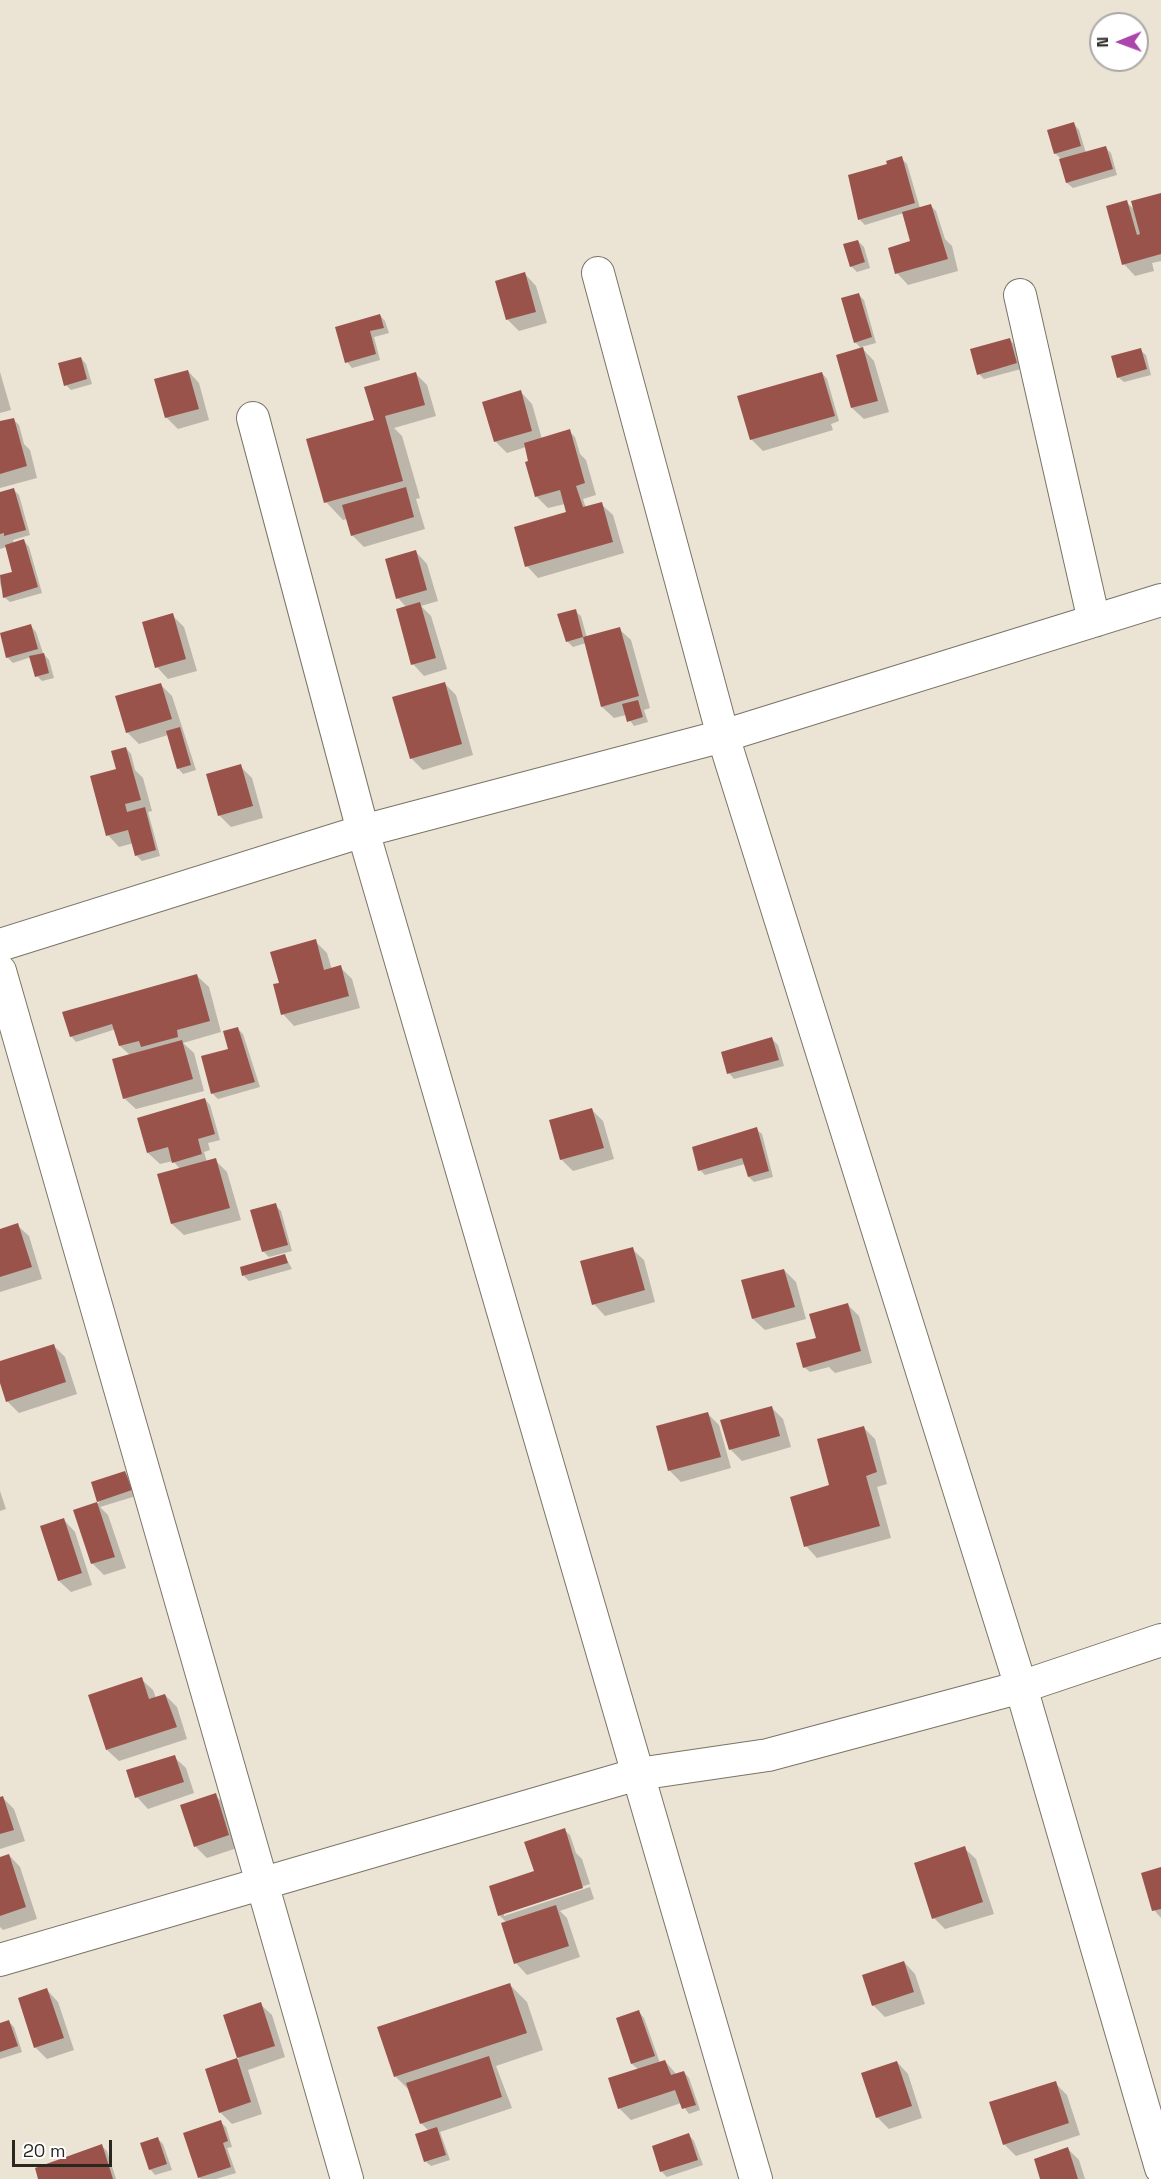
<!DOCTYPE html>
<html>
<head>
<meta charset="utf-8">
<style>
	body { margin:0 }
	#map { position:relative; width:1161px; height:2179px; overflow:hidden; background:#ebe3d4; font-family:"Space Grotesk",sans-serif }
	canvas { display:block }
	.north { position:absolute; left:1089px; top:12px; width:60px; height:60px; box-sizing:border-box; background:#fff; border:2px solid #aaa9a6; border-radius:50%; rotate:269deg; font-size:16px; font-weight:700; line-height:24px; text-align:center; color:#2a2721 }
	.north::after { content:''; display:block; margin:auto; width:21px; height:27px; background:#aa46ac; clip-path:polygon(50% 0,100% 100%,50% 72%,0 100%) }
	.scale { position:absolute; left:12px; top:2140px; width:100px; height:27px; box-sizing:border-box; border:3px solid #2a2721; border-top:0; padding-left:8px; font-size:18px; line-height:21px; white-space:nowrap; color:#2a2721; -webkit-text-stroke:4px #fff; paint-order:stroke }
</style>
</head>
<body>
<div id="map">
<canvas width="1161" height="2179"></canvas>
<div class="north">N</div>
<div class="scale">20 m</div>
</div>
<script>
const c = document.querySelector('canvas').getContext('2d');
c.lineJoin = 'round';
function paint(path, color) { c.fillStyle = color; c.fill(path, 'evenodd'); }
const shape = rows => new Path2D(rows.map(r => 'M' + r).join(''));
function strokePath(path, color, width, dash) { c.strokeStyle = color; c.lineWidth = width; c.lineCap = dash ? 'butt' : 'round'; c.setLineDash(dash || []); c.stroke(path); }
const shadow = shape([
	[1074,124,1079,130,1086,153,1105,147,1111,153,1117,175,1073,188,1067,183,1061,159,1055,153],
	[901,158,907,164,920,208,930,205,936,211,945,239,952,246,958,271,908,285,897,273,913,242,904,213,865,225,859,219,889,165],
	[1161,194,1161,261,1152,263,1154,271,1135,276,1124,264,1126,202,1135,210],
	[858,241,864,247,870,268,857,272,851,266],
	[525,274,536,286,547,323,519,331,508,320,497,282],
	[859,295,864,300,876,343,861,347,874,361,889,412,864,419,852,408,862,349,855,342],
	[380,315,385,321,389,333,374,337,380,360,352,368,347,362],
	[1009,339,1015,345,1021,369,984,379,979,374],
	[1140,350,1146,355,1151,375,1124,382,1118,377],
	[81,358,86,364,92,384,71,390,66,385],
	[188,371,199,383,209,420,178,429,166,417],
	[0,372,11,410,0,413],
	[415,373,427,385,436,416,394,428,402,436,420,498,416,499,425,529,364,547,352,535,347,519,343,520,326,502,375,421],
	[822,373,827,379,839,421,831,424,833,430,763,451,751,439],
	[521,392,532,404,542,439,569,431,575,437,580,454,586,460,596,495,583,499,586,508,601,504,613,515,624,553,538,578,527,566,569,513,565,504,548,508,537,497,527,463,531,461,526,447,507,453,495,441],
	[13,419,19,425,24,444,30,450,37,478,0,488,0,423],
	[13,489,19,495,30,535,13,540,14,544,24,541,29,547,42,593,10,602,4,597,0,583,0,576,14,573,7,547,0,549,0,494],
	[416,552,427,564,438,601,421,606,431,616,447,669,424,676,413,664,407,608,398,598],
	[575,611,581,616,587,638,619,629,631,640,650,708,644,710,648,722,634,726,626,715,614,718,602,707,586,643,573,647,567,641],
	[172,615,184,627,197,671,168,679,157,667],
	[31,626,36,632,43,653,49,660,54,678,42,681,37,676,31,657,13,663,7,657],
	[445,684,456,695,473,755,423,770,411,758],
	[161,685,172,696,196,770,183,774,178,768,168,735,139,744,127,732],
	[126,748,131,754,135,770,143,778,152,811,148,812,160,856,142,861,136,855,134,843,119,847,108,835,117,770],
	[240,766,252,778,263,818,231,827,219,815],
	[315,941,327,953,332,970,340,967,352,979,360,1008,294,1026,283,1014,280,984],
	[197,976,209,987,221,1032,183,1043,194,1053,204,1091,136,1109,124,1098,130,1055,120,1046,116,1029,76,1042,71,1036],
	[238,1029,243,1034,260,1087,218,1099,213,1094,202,1057,230,1050],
	[772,1039,778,1045,784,1066,734,1079,729,1073],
	[205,1099,210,1105,220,1140,208,1143,210,1150,204,1152,207,1162,215,1160,227,1172,241,1220,184,1235,172,1224,159,1176,181,1170,173,1161,160,1164,148,1153],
	[592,1110,603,1121,614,1159,573,1171,561,1159],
	[756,1129,762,1134,773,1177,754,1182,749,1177,745,1164,705,1175,700,1170],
	[275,1205,281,1211,292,1251,269,1257,263,1251],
	[17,1225,29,1236,42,1279,0,1292,0,1230],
	[632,1249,644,1260,655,1302,605,1316,594,1304],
	[285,1256,292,1269,249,1281,244,1276,242,1268],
	[784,1270,796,1282,806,1319,765,1330,753,1319],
	[848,1305,859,1316,872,1363,835,1373,829,1367,810,1372,804,1367,817,1339],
	[53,1345,65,1357,77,1394,19,1413,7,1401,0,1378,0,1363],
	[771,1407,783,1419,791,1447,742,1461,730,1449],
	[708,1414,719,1425,731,1468,681,1482,670,1471,658,1427],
	[864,1428,875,1439,887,1484,877,1487,891,1538,817,1558,806,1546,831,1486],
	[125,1473,130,1478,136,1496,100,1507,108,1515,126,1568,104,1575,92,1563,75,1511,99,1503,93,1483],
	[0,1491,6,1509,0,1511],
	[64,1520,75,1532,92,1585,71,1592,59,1581],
	[141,1679,153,1690,156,1698,165,1695,177,1707,187,1739,119,1761,107,1750,90,1695],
	[174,1757,186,1768,194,1793,148,1809,137,1797],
	[215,1795,227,1807,240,1847,207,1858,195,1846],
	[0,1798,3,1798,14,1809,25,1841,0,1849],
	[564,1830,570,1835,576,1853,582,1859,590,1884,504,1912,504,1916,590,1887,594,1899,560,1911,567,1918,580,1957,527,1975,516,1963,507,1923,499,1915,535,1872],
	[964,1848,976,1859,994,1914,945,1929,934,1918],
	[9,1855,20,1867,37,1919,3,1930,0,1927,0,1858],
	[1161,1869,1161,1918,1154,1910],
	[904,1962,915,1974,925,2004,885,2017,873,2005],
	[510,1985,527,2002,543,2050,496,2066,512,2108,440,2132,450,2160,431,2166,425,2161,429,2131,421,2123,410,2091,395,2076],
	[47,1990,58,2002,74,2050,47,2059,35,2047],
	[260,2004,272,2015,285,2057,248,2070,262,2114,232,2124,220,2112,207,2070,239,2059,225,2016],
	[639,2012,644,2018,660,2063,665,2061,677,2075,684,2072,689,2078,700,2110,689,2114,681,2103,631,2120,619,2108,639,2070,632,2064],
	[9,2022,14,2027,22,2052,0,2059,0,2024],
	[897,2062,908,2074,922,2118,889,2129,877,2117],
	[1055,2083,1067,2095,1080,2135,1016,2156,1004,2144],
	[220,2122,226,2127,232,2147,227,2148,236,2173,216,2179,201,2179,199,2177],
	[689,2135,694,2141,703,2165,667,2177,662,2172,654,2147],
	[158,2139,163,2144,172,2170,155,2175,150,2169],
	[101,2145,107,2151,116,2179,40,2179],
	[1068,2149,1079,2160,1085,2179,1042,2179]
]);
const building = shape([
	[1074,122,1081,146,1054,154,1047,130],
	[1106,146,1113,169,1066,183,1059,159],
	[902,156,915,203,858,220,848,175,887,164,886,161],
	[1161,193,1161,254,1122,265,1106,206,1127,200,1137,235,1140,234,1131,201],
	[931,204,948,259,895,274,888,248,910,241,902,212],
	[858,240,865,262,850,267,843,244],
	[525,272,536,312,506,320,495,281],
	[859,293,872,337,854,343,841,298],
	[380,314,384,328,370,331,376,354,345,363,335,327],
	[1010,338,1017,363,977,375,970,349],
	[863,347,878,401,851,408,836,355],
	[1141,348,1147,369,1117,378,1111,356],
	[81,357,87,379,64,386,58,363],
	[188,370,199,409,165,418,154,379],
	[416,372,425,405,385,416,403,481,324,503,306,439,374,420,364,387],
	[822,372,835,416,750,440,737,396],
	[521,390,532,431,494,442,482,402],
	[14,418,27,466,0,474,0,421],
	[570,429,585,483,576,486,583,507,602,502,613,542,525,567,514,527,566,512,560,490,535,497,525,462,528,461,524,443],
	[406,487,414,517,351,536,342,505],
	[14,488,26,530,4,536,4,533,0,534,0,492],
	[24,539,38,587,3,598,0,575,12,572,5,545],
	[416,550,427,590,396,599,385,559],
	[420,602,436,658,411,665,396,609],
	[576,609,583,637,620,627,639,696,601,707,583,637,566,642,557,614],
	[173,613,186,659,155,668,142,622],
	[31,624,38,649,6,658,0,633],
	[44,653,49,673,35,677,29,656],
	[445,682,462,744,410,759,392,697],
	[161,683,172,719,126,733,115,696],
	[638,700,643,717,627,722,622,704],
	[180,727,191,765,177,769,166,731],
	[126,747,141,800,125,804,127,812,145,807,156,850,135,856,128,830,106,836,90,776,116,769,111,751],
	[241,764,253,806,218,816,206,774],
	[316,939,324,970,341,965,349,996,281,1015,273,984,279,983,270,952],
	[197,974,210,1021,177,1030,178,1037,141,1047,139,1041,119,1046,112,1024,70,1037,62,1012],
	[238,1027,255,1082,211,1094,201,1056,228,1049,223,1031],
	[772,1037,779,1060,727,1074,721,1052],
	[182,1040,193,1079,123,1099,112,1059],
	[205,1098,215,1134,198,1139,202,1154,172,1163,168,1147,147,1153,137,1118],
	[592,1108,604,1148,560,1160,549,1120],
	[757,1127,769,1171,748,1177,742,1158,698,1171,692,1147],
	[216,1158,230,1208,171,1224,157,1174],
	[276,1203,288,1245,262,1252,250,1210],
	[18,1223,32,1267,0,1277,0,1229],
	[633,1247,645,1290,592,1305,580,1261],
	[285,1254,288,1263,242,1276,240,1267],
	[784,1269,795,1307,752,1319,741,1280],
	[848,1303,861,1351,803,1368,796,1343,816,1338,809,1314],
	[54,1344,66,1382,6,1402,0,1383,0,1361],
	[772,1406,780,1436,729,1450,720,1420],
	[708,1412,721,1457,668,1471,656,1426],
	[864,1426,877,1472,866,1476,880,1526,804,1547,790,1497,829,1485,817,1439],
	[125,1471,132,1490,97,1502,91,1482],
	[97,1502,115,1557,91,1564,73,1510],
	[64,1518,82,1573,58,1581,40,1526],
	[142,1677,149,1699,165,1694,177,1727,106,1750,88,1695],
	[175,1755,184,1782,135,1798,126,1770],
	[216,1793,229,1835,194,1847,180,1805],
	[3,1796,14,1830,0,1834,0,1797],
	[565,1828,583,1888,498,1916,489,1886,534,1871,524,1842],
	[965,1846,983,1902,932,1919,914,1863],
	[9,1854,26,1907,0,1916,0,1857],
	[1161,1867,1161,1909,1152,1911,1141,1873],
	[556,1905,569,1946,514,1964,501,1923],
	[904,1961,914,1992,872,2006,862,1975],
	[510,1983,527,2033,394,2077,377,2027],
	[47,1988,64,2038,34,2048,18,1998],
	[261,2002,275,2046,237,2058,223,2015],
	[639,2010,655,2056,631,2064,616,2018],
	[9,2020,18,2046,0,2052,0,2023],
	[489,2056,502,2097,420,2124,406,2083],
	[237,2058,251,2102,219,2113,205,2069],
	[665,2060,671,2075,684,2071,696,2105,682,2109,675,2090,618,2109,608,2078],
	[897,2061,912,2106,876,2118,861,2073],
	[1056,2081,1069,2123,1003,2145,989,2102],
	[221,2120,228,2141,223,2143,231,2167,198,2178,183,2133],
	[437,2127,446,2155,424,2162,415,2134],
	[689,2133,698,2160,660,2172,652,2146],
	[158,2137,167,2164,149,2170,140,2143],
	[102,2144,113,2179,38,2179,35,2168],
	[1068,2147,1078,2179,1040,2179,1034,2159]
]);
const street = shape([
	[598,273,723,736,1021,1687,1161,2168],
	[1020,295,1094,621],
	[253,418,363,831,756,2179],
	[0,945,363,831,723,736,1161,600],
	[0,971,347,2179],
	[0,1960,638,1774,768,1755,1021,1687,1161,1640]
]);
paint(shadow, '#0003');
paint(building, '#99534b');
strokePath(street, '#7a7466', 34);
strokePath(street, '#fff', 32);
</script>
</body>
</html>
